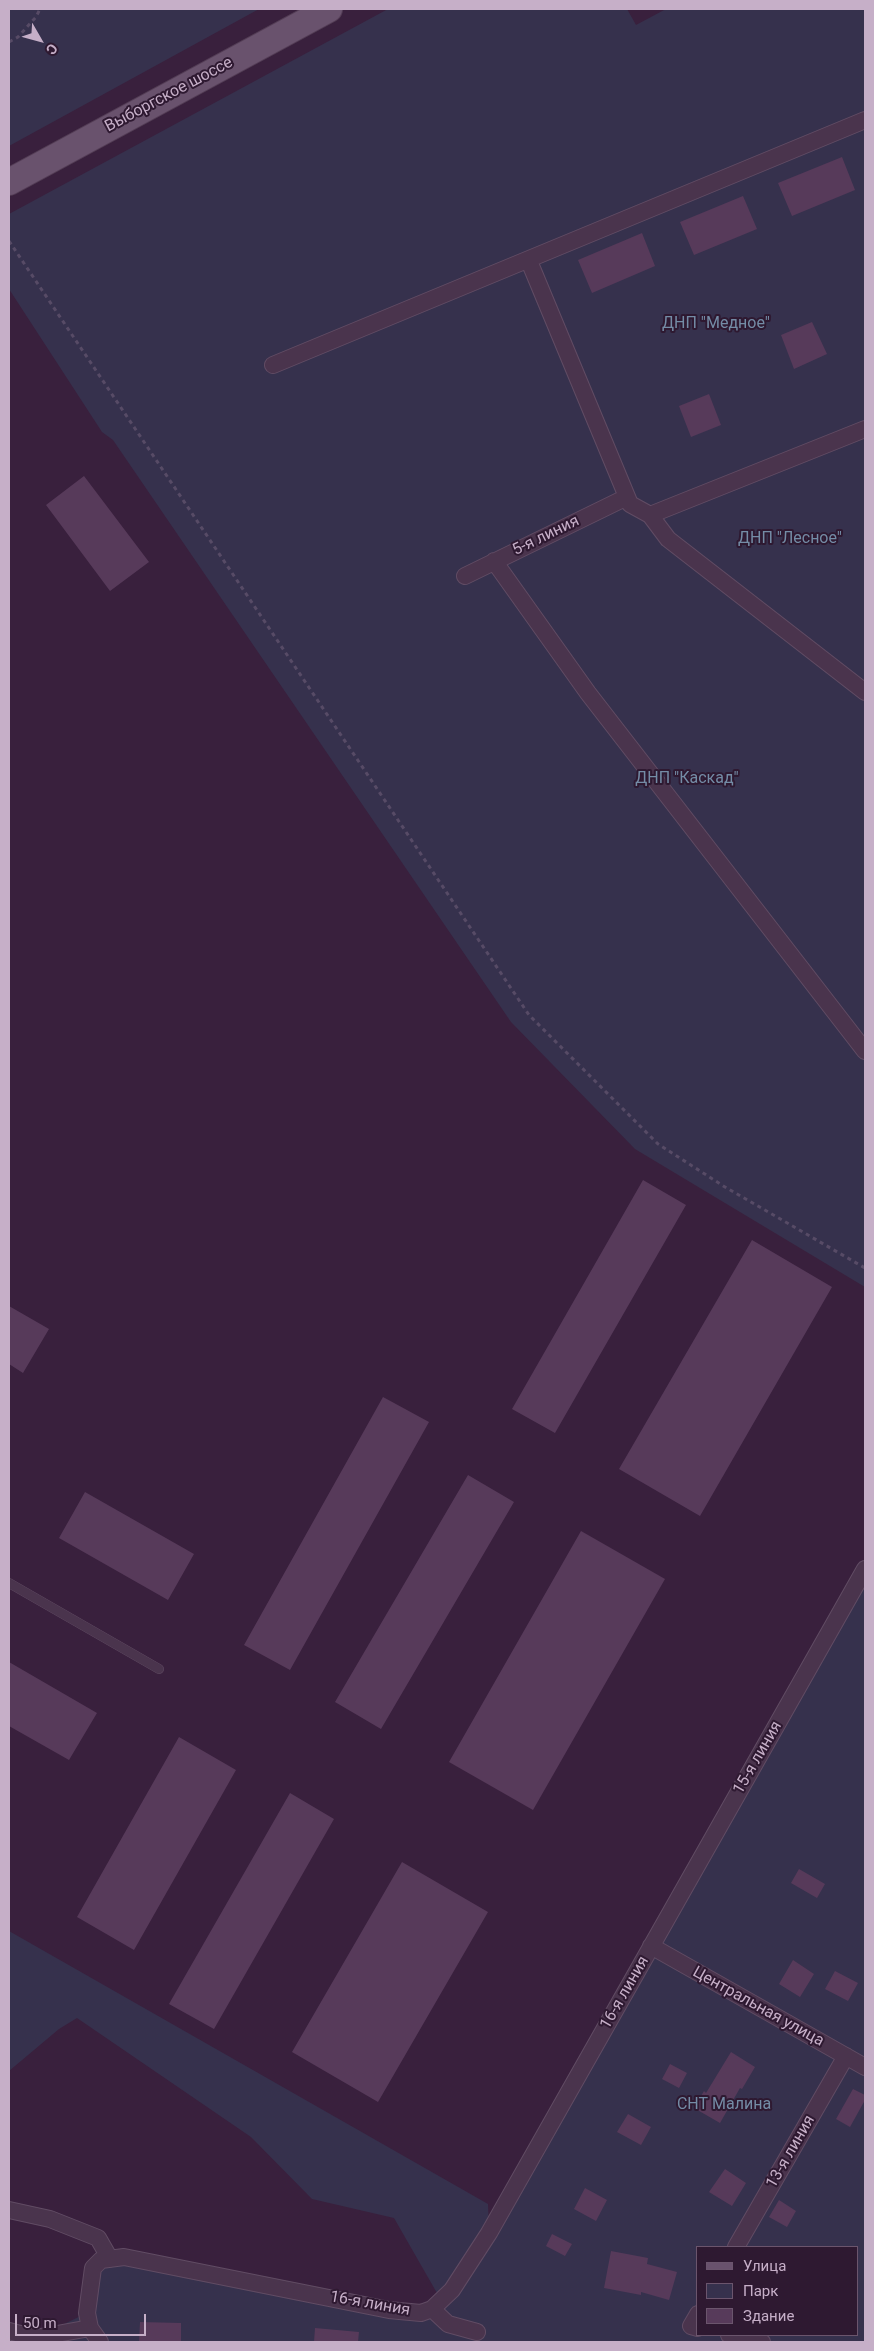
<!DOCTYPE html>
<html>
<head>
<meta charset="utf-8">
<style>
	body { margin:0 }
	#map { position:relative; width:874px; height:2351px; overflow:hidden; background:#39203d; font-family:Roboto,sans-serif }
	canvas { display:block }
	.frame { position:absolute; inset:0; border:10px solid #c6afc8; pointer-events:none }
	.legend { position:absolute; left:696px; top:2246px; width:162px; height:90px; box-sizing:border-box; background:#2e1931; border:1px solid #6b556d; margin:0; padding:6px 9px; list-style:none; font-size:15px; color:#c6afc8 }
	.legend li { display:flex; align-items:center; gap:10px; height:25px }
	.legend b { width:25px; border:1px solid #6b556d }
	.north { position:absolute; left:15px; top:15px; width:50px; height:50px; -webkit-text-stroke:4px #2e1931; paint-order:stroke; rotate:128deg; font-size:14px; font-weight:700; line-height:20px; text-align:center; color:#c6afc8 }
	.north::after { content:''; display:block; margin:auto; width:18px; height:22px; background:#c6afc8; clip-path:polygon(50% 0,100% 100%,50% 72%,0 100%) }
	.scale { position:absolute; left:15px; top:2314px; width:131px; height:22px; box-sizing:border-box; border:2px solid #c6afc8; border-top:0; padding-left:6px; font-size:15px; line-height:18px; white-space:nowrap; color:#c6afc8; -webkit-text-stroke:4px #2e1931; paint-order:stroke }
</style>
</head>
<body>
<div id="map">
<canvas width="874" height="2351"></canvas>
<div class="frame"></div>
<ul class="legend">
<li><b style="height:6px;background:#69526d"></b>Улица</li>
<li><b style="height:14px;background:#36314d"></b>Парк</li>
<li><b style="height:14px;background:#573a5a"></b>Здание</li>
</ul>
<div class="north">С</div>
<div class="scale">50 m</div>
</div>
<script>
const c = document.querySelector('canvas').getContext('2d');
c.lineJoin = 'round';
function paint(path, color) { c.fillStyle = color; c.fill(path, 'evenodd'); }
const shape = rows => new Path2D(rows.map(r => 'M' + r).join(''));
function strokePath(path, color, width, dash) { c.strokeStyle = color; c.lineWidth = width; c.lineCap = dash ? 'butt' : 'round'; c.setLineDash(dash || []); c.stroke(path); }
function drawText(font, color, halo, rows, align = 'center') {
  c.font = font + ' Roboto,sans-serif'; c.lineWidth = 4; c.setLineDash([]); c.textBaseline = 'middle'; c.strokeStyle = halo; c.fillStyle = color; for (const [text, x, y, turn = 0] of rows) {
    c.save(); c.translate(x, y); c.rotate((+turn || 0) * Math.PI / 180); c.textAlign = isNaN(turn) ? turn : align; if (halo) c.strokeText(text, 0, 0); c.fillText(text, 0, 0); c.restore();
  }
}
const green = shape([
	[9,9,259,9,9,146],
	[388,9,627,9,636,25,666,9,865,9,865,1287,635,1149,511,1022,113,440,102,432,9,289,9,214],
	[865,1569,865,2342,9,2342,9,2331,35,2338,87,2313,101,2260,421,2313,441,2300,394,2218,312,2199,251,2137,77,2018,59,2029,9,2071,9,1931,488,2204,489,2231],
	[698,2247,858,2247,858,2335,698,2335]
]);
const building = shape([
	[842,157,855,190,792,216,778,183],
	[743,196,757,229,694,255,680,222],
	[642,233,655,266,592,293,578,260],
	[812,322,827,354,794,369,781,335],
	[709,394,721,425,691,437,679,406],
	[84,476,149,562,110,591,46,505],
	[643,1180,686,1205,555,1433,512,1409],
	[752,1240,832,1287,700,1516,619,1469],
	[9,1306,49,1329,23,1373,9,1364],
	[383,1397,429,1422,290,1670,244,1645],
	[468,1475,514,1502,381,1729,335,1702],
	[85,1492,194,1554,168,1600,59,1538],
	[581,1531,665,1579,533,1810,449,1762],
	[9,1662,97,1713,69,1760,9,1726],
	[179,1737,236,1770,134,1950,77,1917],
	[290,1793,334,1819,214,2029,169,2004],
	[402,1862,488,1912,378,2102,292,2052],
	[799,1869,825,1884,817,1898,791,1883],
	[793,1960,814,1974,800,1997,779,1984],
	[835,1971,858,1983,848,2001,825,1989],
	[731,2052,755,2067,742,2089,740,2088,720,2123,694,2108,704,2091,706,2093],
	[670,2064,687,2073,679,2088,662,2079],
	[853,2089,865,2095,865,2100,850,2127,836,2119],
	[628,2114,651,2127,641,2145,617,2132],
	[725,2169,746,2183,732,2206,709,2192],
	[585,2188,607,2200,596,2221,574,2209],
	[779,2200,796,2211,787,2227,769,2217],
	[552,2234,572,2244,565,2256,546,2246],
	[611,2251,648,2258,647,2264,677,2272,669,2300,641,2292,641,2295,604,2288],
	[140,2322,181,2323,181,2342,139,2342],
	[315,2328,359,2332,358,2342,314,2342]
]);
const path = shape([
	[9,42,18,37,36,17,40,9],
	[9,241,529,1015,658,1144,725,1187,865,1268]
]);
const lane = shape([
	[9,1583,159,1669]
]);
const street = shape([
	[529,261,630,504,650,515,668,539,865,692],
	[273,365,865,120],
	[650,515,865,429],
	[494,561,588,693,865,1051],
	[465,576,627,497],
	[651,1946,865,2067],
	[9,2210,50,2219,98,2238,110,2259],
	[736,2247,846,2056],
	[432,2309,448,2324,477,2332],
	[698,2314,691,2326,698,2328],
	[90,2328,100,2342],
	[9,2331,35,2338,90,2328,87,2313,93,2268,101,2260,124,2257,389,2310,421,2313,432,2309,452,2290,489,2233,865,1569],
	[729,2335,762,2342]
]);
const primary = shape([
	[9,182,329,9]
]);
const streetNames = [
	["Выборгское шоссе",169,95,-28],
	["5-я линия",546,536,-26],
	["15-я линия",758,1758,-60],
	["16-я линия",625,1993,-60],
	["Центральная улица",758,2007,29],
	["13-я линия",791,2152,-60],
	["16-я линия",370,2304,10]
];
const parkNames = [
	["ДНП \"Медное\"",716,324],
	["ДНП \"Лесное\"",790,539],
	["ДНП \"Каскад\"",687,779],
	["СНТ Малина",724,2105]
];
paint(green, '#36314d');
paint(building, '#573a5a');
strokePath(lane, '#614c64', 10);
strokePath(street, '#614c64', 18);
strokePath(primary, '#533d55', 28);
strokePath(path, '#574b66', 3, [4, 4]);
strokePath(lane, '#4a344d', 9);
strokePath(street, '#4a344d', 16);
strokePath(primary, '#69526d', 26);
drawText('16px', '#c6afc8', '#2e1931', streetNames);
drawText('16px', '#748ca6', '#2e1931', parkNames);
</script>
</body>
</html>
